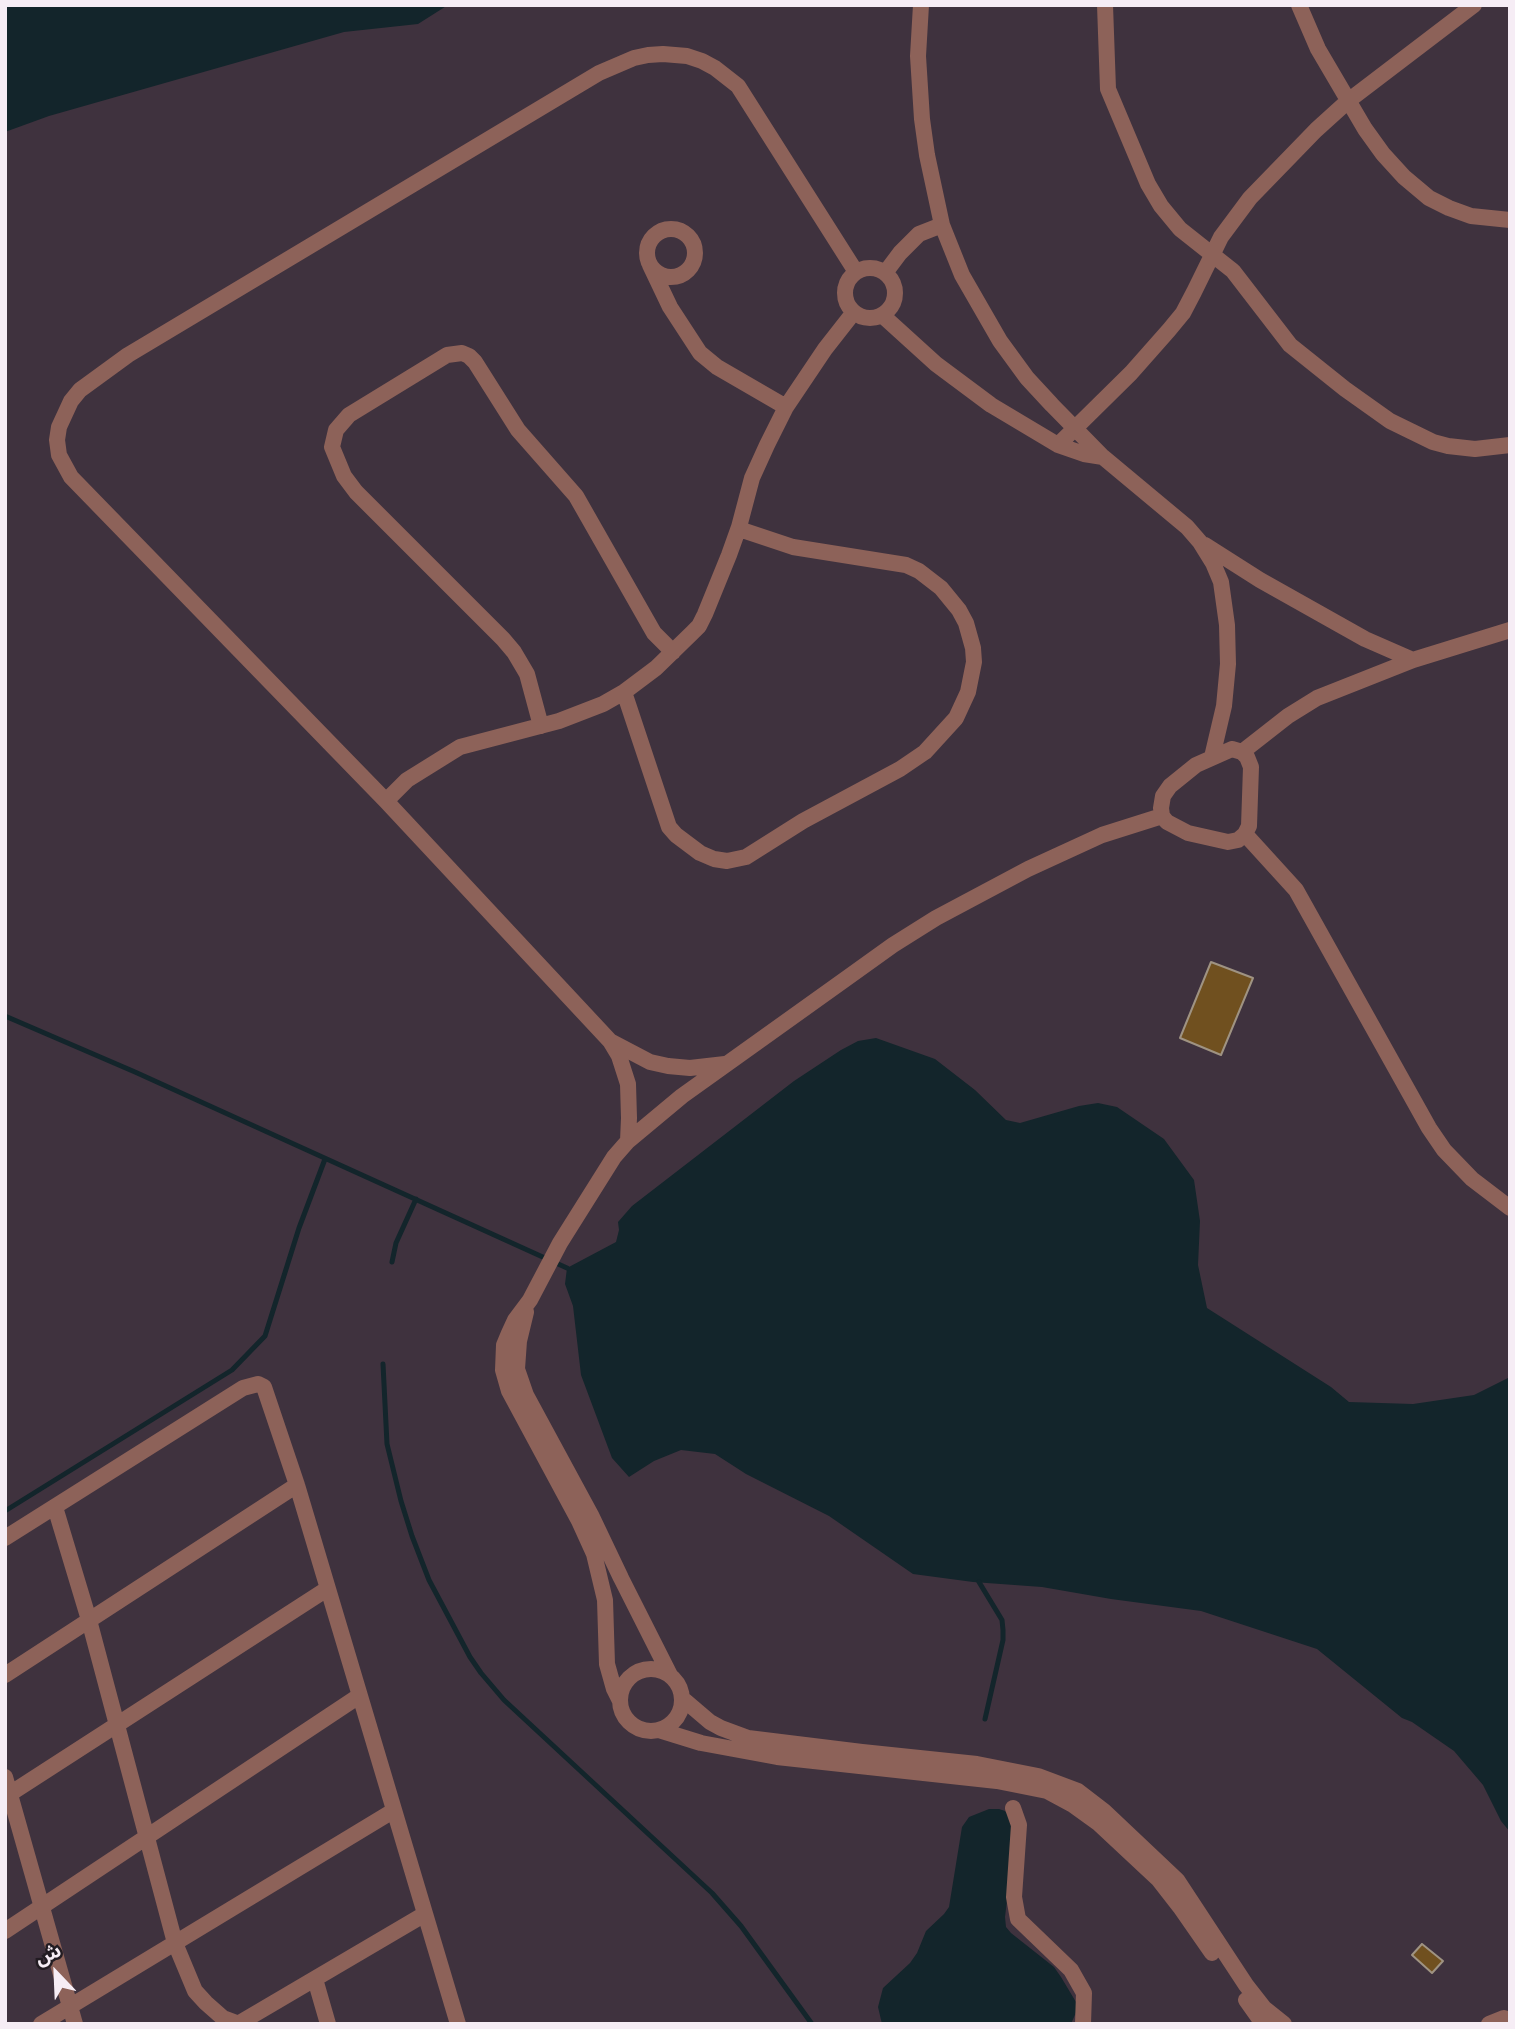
<!DOCTYPE html>
<html>
<head>
<meta charset="utf-8">
<style>
	body { margin:0 }
	#map { position:relative; width:1515px; height:2029px; overflow:hidden; background:#3f323e; font-family:Raleway,"Noto Sans Arabic",sans-serif }
	canvas { display:block }
	.frame { position:absolute; inset:0; border:7px solid #f6edf5; pointer-events:none }
	.north { position:absolute; left:21px; top:1938px; width:70px; height:70px; -webkit-text-stroke:5px #221c22; paint-order:stroke; rotate:337deg; font-size:19px; font-weight:700; line-height:28px; text-align:center; color:#f6edf5 }
	.north::after { content:''; display:block; margin:auto; width:24px; height:32px; background:#f6edf5; clip-path:polygon(50% 0,100% 100%,50% 72%,0 100%) }
</style>
</head>
<body>
<div id="map">
<canvas width="1515" height="2029"></canvas>
<div class="frame"></div>
<div class="north">ش</div>
</div>
<script>
const c = document.querySelector('canvas').getContext('2d');
c.lineJoin = 'round';
function paint(path, color) { c.fillStyle = color; c.fill(path, 'evenodd'); }
const shape = rows => new Path2D(rows.map(r => 'M' + r).join(''));
function strokePath(path, color, width, dash) { c.strokeStyle = color; c.lineWidth = width; c.lineCap = dash ? 'butt' : 'round'; c.setLineDash(dash || []); c.stroke(path); }
const water = shape([
	[5,5,448,5,418,24,344,32,49,116,5,132],
	[876,1038,935,1059,975,1090,1006,1120,1020,1123,1079,1106,1098,1103,1117,1107,1164,1139,1194,1180,1200,1221,1198,1265,1207,1308,1331,1387,1349,1402,1413,1404,1474,1395,1510,1377,1510,1832,1501,1821,1483,1785,1454,1751,1412,1722,1402,1718,1317,1649,1201,1611,1111,1599,1042,1587,973,1582,913,1574,829,1516,746,1474,715,1454,681,1450,654,1461,629,1477,612,1458,581,1375,573,1306,565,1284,567,1268,616,1242,619,1230,618,1222,632,1206,794,1081,841,1050,858,1041],
	[989,1809,999,1809,1005,1811,1010,1816,1014,1843,1005,1917,1006,1927,1011,1933,1054,1967,1061,1977,1076,2002,1077,2010,1071,2024,882,2024,878,2007,883,1988,910,1963,917,1953,926,1931,944,1914,949,1907,962,1827,969,1817]
]);
const stream = shape([
	[5,1016,135,1072,567,1268],
	[392,1262,396,1243,416,1199],
	[383,1364,387,1444,401,1501,412,1536,429,1580,470,1657,481,1673,504,1700,712,1893,741,1926,812,2024],
	[5,1511,232,1370,265,1336,299,1228,325,1159],
	[979,1582,1002,1620,1003,1630,1003,1640,985,1719]
]);
const building = shape([
	[1211,962,1253,978,1221,1055,1180,1038,1211,962],
	[1422,1944,1443,1961,1432,1973,1412,1955,1422,1944]
]);
const street = shape([
	[921,5,918,56,922,119,927,155,942,225,962,275,1000,341,1027,378,1052,405,1103,457,1187,527,1200,542,1213,563,1221,582,1227,625,1228,664,1224,706,1212,757],
	[1105,5,1108,89,1148,184,1161,206,1180,229,1233,271,1290,345,1345,389,1390,421,1433,442,1448,446,1475,449,1510,445],
	[1299,5,1318,49,1365,129,1383,154,1404,177,1429,198,1449,208,1471,216,1510,220],
	'647 253a24 24 0 1 1 48 0a24 24 0 1 1-48 0Z',
	[650,265,670,307,700,353,717,367,786,407],
	'845 293a25 25 0 1 1 50 0a25 25 0 1 1-50 0Z',
	[885,273,900,253,919,234,942,225],
	[882,315,936,364,991,405,1058,445,1084,454,1103,457],
	[1058,445,1131,373,1169,330,1183,313,1194,292,1221,237,1250,198,1316,130,1348,101,1474,5],
	[1205,545,1260,580,1365,639,1413,660],
	[624,692,669,827,676,835,700,853,714,859,727,861,746,857,803,821,900,769,925,752,956,718,968,692,974,662,973,648,966,623,959,610,941,588,919,571,906,565,793,547,739,529],
	[541,726,527,674,514,652,503,639,356,492,344,476,332,447,336,430,349,415,447,355,462,353,469,356,475,362,518,430,576,496,654,633,673,652],
	[1232,749,1242,752,1247,757,1251,767,1249,826,1245,834,1238,840,1228,842,1188,833,1167,822,1162,816,1161,808,1163,796,1170,786,1196,765,1232,749],
	[1242,752,1288,716,1317,698,1413,660,1510,630],
	[386,801,407,780,460,747,559,721,603,704,624,692,656,668,692,633,699,626,705,614,729,555,739,527,752,478,767,445,786,407,825,349,854,312],
	[1245,834,1296,890,1429,1128,1444,1150,1472,1179,1510,1208],
	[610,1041,619,1056,628,1084,629,1118,628,1141],
	[725,1064,690,1068,668,1066,650,1062,610,1041,386,801,71,477,59,455,57,440,59,427,71,401,80,390,128,355,599,73,634,58,648,55,663,54,687,56,702,61,715,68,738,86,856,272],
	[526,1312,519,1341,517,1369,526,1395,591,1515,621,1578,670,1675],
	[55,1507,89,1620,175,1943,195,1991,206,2003,223,2018,239,2024],
	[5,1538,243,1388,258,1384,264,1387,297,1485,458,2024],
	'620 1700a31 31 0 1 1 62 0a31 31 0 1 1-62 0Z',
	[5,1675,297,1485],
	[683,1699,710,1722,721,1728,748,1738,862,1752,977,1764,1038,1776,1078,1791,1104,1811,1177,1880,1246,1985,1264,2008,1284,2024],
	[620,1701,614,1689,607,1664,605,1600,594,1554,579,1521,509,1391,503,1370,504,1345,509,1333,515,1320,530,1300,560,1243,614,1157,628,1141,682,1096,847,978,893,945,936,918,1028,869,1102,835,1162,816],
	[659,1730,701,1743,777,1757,997,1781,1047,1791,1073,1805,1098,1823,1159,1880,1180,1907,1212,1953],
	[5,1777,75,2024],
	[5,1797,327,1589],
	[1013,1808,1019,1825,1014,1897,1018,1919,1071,1970,1084,1993,1083,2024],
	[5,1931,359,1696],
	[315,1979,328,2024],
	[1246,2000,1263,2024],
	[41,2024,393,1811],
	[238,2024,425,1914],
	[1489,2024,1504,2018,1510,2020]
]);
paint(water, '#13252b');
strokePath(stream, '#13252b', 5);
paint(building, '#70501f');
strokePath(building, '#9f9382', 2);
strokePath(street, '#8d6259', 16);
</script>
</body>
</html>
